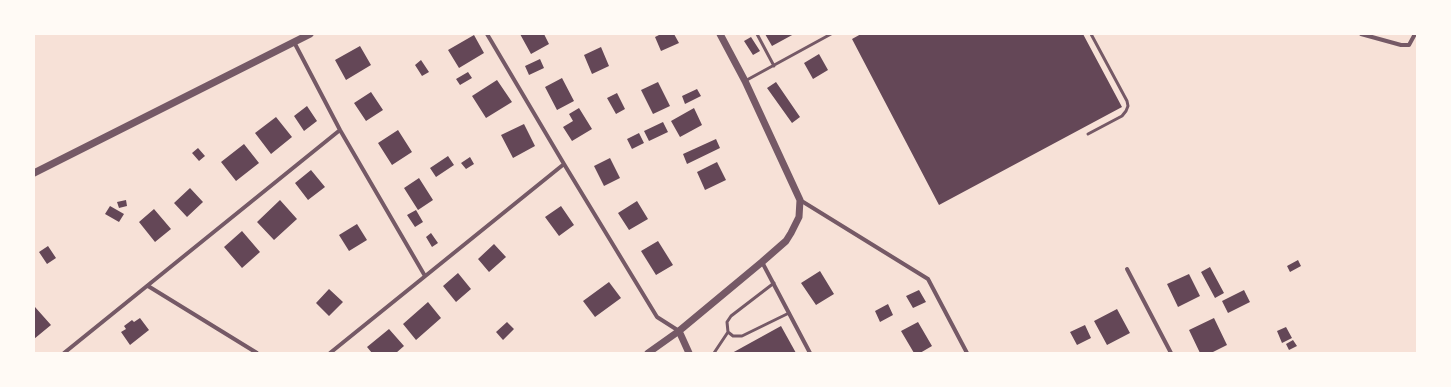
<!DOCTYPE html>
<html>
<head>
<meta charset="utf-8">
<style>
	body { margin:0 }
	#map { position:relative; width:1451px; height:387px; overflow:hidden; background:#f7e1d7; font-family:Raleway,sans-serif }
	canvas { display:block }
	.frame { position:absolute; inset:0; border:35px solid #fffaf5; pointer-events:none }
</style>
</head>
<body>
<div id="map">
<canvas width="1451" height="387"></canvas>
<div class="frame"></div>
</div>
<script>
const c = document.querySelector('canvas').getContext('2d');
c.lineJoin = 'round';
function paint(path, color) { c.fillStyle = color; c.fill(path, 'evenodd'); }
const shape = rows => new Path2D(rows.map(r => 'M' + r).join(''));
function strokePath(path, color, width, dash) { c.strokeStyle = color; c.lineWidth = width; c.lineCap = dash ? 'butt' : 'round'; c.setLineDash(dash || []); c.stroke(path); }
const building = shape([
	[520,34,544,34,549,44,531,54],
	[661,34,674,34,679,43,661,51,655,37],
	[765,34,794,34,772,46],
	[861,34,1083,34,1122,107,939,205,852,39],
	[474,35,484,53,459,68,448,50],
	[751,37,760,51,753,55,744,41],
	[360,46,371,65,346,80,335,60],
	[601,47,609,66,592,74,584,55],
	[819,54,828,70,813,79,804,63],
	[540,59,544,68,529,75,525,66],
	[421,60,429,72,422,76,415,65],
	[468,72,472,78,460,85,456,79],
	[562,78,574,101,557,110,545,87],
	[497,80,512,102,486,118,472,96],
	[658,82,670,106,653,114,641,90],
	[776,82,800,117,792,123,767,88],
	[697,89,701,96,685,104,682,96],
	[371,92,383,110,366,121,354,103],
	[617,93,625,109,616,114,607,98],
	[307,106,317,121,304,131,294,116],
	[579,108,592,129,572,141,563,127,573,121,569,114],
	[694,108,702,125,680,137,671,121],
	[276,117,292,137,271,154,255,133],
	[663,122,668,132,649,141,644,131],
	[524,124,535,146,513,158,501,135],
	[398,130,412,152,392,165,378,143],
	[639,133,644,143,632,149,627,139],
	[716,139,720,148,687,164,683,154],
	[244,144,259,163,236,181,221,162],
	[198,148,205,156,199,161,192,153],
	[448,156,454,165,436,177,430,168],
	[470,157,474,164,466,169,461,163],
	[610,158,620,178,604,186,594,166],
	[717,162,726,180,705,190,697,172],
	[311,170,325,187,308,200,295,183],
	[419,178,433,200,418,210,404,188],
	[190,188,203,202,187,217,174,203],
	[126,200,127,206,119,208,117,202],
	[280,200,297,219,274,240,257,222],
	[637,201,648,219,629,230,618,213],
	[110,206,124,214,119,222,105,214],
	[561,206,574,225,559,236,545,217],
	[154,209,171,229,155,242,139,222],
	[416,210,423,222,415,227,407,215],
	[357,224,367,240,349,251,339,235],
	[242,231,260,252,242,268,224,247],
	[431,233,438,243,432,247,426,237],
	[658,241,673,265,656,275,641,251],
	[494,244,506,257,489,272,478,259],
	[48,246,56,258,47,264,39,252],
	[1298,260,1301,266,1290,272,1287,266],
	[1210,267,1224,293,1215,298,1201,272],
	[820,271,834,294,816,305,801,283],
	[458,273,471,289,456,302,443,286],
	[1189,274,1200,296,1178,307,1167,284],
	[609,282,621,298,595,317,583,301],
	[329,289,343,302,329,316,316,303],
	[919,290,926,302,913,308,906,296],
	[1244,290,1250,302,1228,313,1222,301],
	[428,302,441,318,416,340,403,324],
	[888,304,893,315,880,322,875,311],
	[35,307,51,325,34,339,34,308],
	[1117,309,1130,333,1107,345,1094,321],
	[140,318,149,330,130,345,121,332,126,329,124,326,132,320,134,322],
	[1214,318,1227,345,1211,353,1200,353,1189,330],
	[507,322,514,329,503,340,496,332],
	[918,322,932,346,920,353,914,353,901,331],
	[1085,325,1091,338,1077,345,1070,332],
	[781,326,796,353,732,353],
	[1286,327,1292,338,1282,343,1277,331],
	[389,329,404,346,396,353,372,353,367,347],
	[1293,340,1297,346,1289,350,1286,344]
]);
const service = shape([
	[757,34,774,66],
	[745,81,831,34],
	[1088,134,1122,116,1126,111,1128,106,1127,101,1091,34],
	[774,283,731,316,727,322,728,332,733,336,742,336,789,313],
	[714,353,728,332]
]);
const minor = shape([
	[487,34,564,164,657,317,679,331],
	[1361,34,1401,45,1409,45,1415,34],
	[294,42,340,130,425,276],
	[800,200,928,279,967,353],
	[762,262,810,353],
	[1127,269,1171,353],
	[148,286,257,353],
	[64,353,340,130],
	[330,353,564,164]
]);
const tertiary = shape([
	[34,173,310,34],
	[679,331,689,353],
	[648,353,679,331,762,262,786,241,791,233,799,217,800,200,745,81,720,34]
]);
paint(building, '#644757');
strokePath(service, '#755966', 3);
strokePath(minor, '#755966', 4);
strokePath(tertiary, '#755966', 7);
</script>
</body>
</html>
